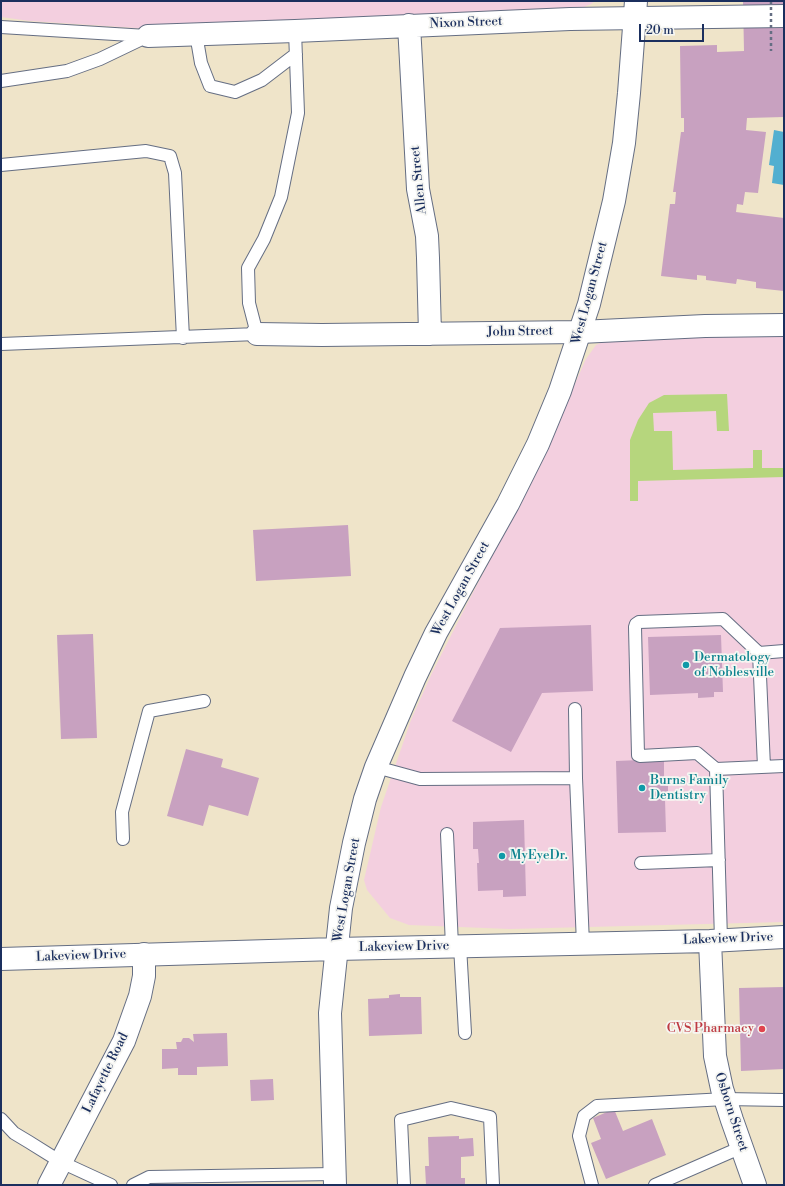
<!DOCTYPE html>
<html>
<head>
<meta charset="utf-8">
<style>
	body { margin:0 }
	#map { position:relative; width:785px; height:1186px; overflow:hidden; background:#efe4c9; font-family:"Libre Bodoni",serif }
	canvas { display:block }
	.frame { position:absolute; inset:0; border:2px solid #1b2f5e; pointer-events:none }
	.scale { position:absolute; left:639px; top:24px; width:65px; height:18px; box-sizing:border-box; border:2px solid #1b2f5e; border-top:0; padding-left:5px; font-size:12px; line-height:14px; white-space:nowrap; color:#1b2f5e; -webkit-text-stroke:3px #f6f6f2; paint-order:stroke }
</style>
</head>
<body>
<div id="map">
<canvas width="785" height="1186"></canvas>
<div class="frame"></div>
<div class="scale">20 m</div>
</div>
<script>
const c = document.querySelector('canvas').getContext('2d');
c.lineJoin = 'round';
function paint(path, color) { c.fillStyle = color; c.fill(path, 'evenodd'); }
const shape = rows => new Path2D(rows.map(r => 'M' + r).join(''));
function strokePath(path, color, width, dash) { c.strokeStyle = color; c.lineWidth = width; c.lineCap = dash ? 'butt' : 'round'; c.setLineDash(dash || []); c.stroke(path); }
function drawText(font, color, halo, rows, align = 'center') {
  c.font = font + ' "Libre Bodoni",serif'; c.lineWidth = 3.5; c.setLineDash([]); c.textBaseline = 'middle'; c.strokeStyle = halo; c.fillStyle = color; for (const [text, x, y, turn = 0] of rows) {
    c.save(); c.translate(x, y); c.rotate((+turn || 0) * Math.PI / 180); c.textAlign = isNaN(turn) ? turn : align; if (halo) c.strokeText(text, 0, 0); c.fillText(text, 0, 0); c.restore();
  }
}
const built = shape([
	[1,1,595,1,591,4,570,13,166,30,30,21,1,17],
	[784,335,784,922,510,929,409,925,390,918,367,890,364,880,381,807,411,720,432,673,468,602,531,482,586,359,596,345,609,339]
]);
const green = shape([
	[727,394,729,431,717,431,716,411,653,413,654,431,672,431,673,470,753,468,753,450,762,450,762,468,784,468,784,477,638,481,638,501,630,501,630,440,638,420,649,403,664,395]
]);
const water = shape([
	[774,130,784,132,784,185,772,183,774,166,769,165]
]);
const building = shape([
	[743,1,784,1,784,117,747,118,746,130,766,132,758,193,745,192,743,205,737,204,736,212,784,218,784,291,756,288,756,282,737,279,736,284,706,280,706,276,697,275,697,280,661,276,670,204,675,204,676,192,673,192,681,132,684,132,684,118,681,118,680,46,717,45,717,52,744,51],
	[348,525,351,576,256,581,253,530],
	[591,625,593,691,542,693,511,752,452,721,500,628],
	[93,634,97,738,61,739,57,635],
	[721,635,723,692,714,692,714,697,698,698,698,693,650,695,648,637],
	[186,749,223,759,221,767,259,778,248,816,209,805,203,826,167,816],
	[664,759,664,778,668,778,668,799,665,799,666,832,618,833,616,761],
	[524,820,526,896,503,897,503,890,478,891,477,863,479,863,478,849,473,849,473,822],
	[784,987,784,1069,741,1071,739,988],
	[400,994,400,997,421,997,422,1034,369,1036,368,999,389,998,389,995],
	[227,1033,228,1066,197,1067,197,1075,178,1075,178,1068,162,1069,162,1049,177,1049,176,1042,181,1042,183,1038,189,1038,194,1042,193,1034],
	[273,1079,274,1100,251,1101,250,1080],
	[614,1109,623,1131,652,1119,666,1155,606,1179,591,1143,601,1139,593,1118],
	[459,1136,459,1139,473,1138,474,1156,461,1157,461,1178,465,1178,465,1185,426,1185,425,1166,429,1166,428,1137]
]);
const lane = shape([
	[1,27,147,36],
	[196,34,201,63,210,86,235,92,262,80,296,54],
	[1,81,67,71,100,59,148,36],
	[1,165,146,151,170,156,175,173,183,338],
	[1,344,257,334,249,303,248,268,264,239,281,197,298,113,295,31],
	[759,653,784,651],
	[575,709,576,778],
	[376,767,420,779,576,778,583,944],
	[716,769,697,753,640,756,638,755,635,627,636,624,639,622,723,619,759,653,764,767],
	[447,834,452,946],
	[123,839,122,812,149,711,204,701],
	[641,863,719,860],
	[721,940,716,769,784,766],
	[460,946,465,1033],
	[1,1119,14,1133,29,1142,61,1162,111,1185],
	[133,1185,149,1177,334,1174],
	[404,1185,401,1120,451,1108,490,1117,493,1185],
	[592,1185,579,1136,584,1116,597,1106,725,1099,784,1100],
	[655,1185,742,1147]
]);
const street = shape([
	[409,25,418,189,427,236,428,258,430,334],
	[148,36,295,31,570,19,784,16],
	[257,334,322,335,580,332,705,326,784,325],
	[710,941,715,1056,722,1089,732,1120,755,1185],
	[336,949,710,941,784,937],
	[49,1185,124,1041,140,996,144,976,144,954]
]);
const secondary = shape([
	[1,959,336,949],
	[335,1185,330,1013,341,908,354,843,365,799,376,767,415,677,436,633,508,504,538,444,560,391,589,304,614,201,624,143,629,93,636,1]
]);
const pathBridge = shape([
	[771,1,771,51]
]);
const markers = [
	[686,665,4,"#0f9aa8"],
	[642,788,4,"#0f9aa8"],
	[502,856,4,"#0f9aa8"],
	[762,1029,4,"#e0444e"]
];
const streetNames = [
	["Nixon Street",466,23,-2],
	["Allen Street",419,180,-96],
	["West Logan Street",590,293,-75],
	["John Street",520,332,-1],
	["West Logan Street",461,589,-61],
	["West Logan Street",347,890,-80],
	["Lakeview Drive",728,939,-2],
	["Lakeview Drive",404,947,-1],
	["Lakeview Drive",81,956,-2],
	["Lafayette Road",106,1073,-64],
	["Osborn Street",731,1112,72]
];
const cultureNames = [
	["Dermatology",694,658],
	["of Noblesville",694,673],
	["Burns Family",650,781],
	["Dentistry",650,796],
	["MyEyeDr.",510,856]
];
const healthNames = [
	["CVS Pharmacy",754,1029]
];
paint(built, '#f3cfdf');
paint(green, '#b6d67d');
paint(water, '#52afd0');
paint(building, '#c8a1c0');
strokePath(lane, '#656e83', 14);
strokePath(street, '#656e83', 24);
strokePath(secondary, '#656e83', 24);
strokePath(lane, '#fff', 12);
strokePath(street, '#fff', 22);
strokePath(secondary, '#fff', 22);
strokePath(pathBridge, '#656e83', 2.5, [3, 3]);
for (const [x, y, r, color] of markers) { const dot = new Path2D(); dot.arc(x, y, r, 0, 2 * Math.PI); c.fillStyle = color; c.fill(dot); strokePath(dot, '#f6f6f2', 1.5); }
drawText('13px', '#1b2f5e', '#f6f6f2', streetNames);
drawText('13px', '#0d838f', '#f6f6f2', cultureNames, 'left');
drawText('13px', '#be3a42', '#f6f6f2', healthNames, 'right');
</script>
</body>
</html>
